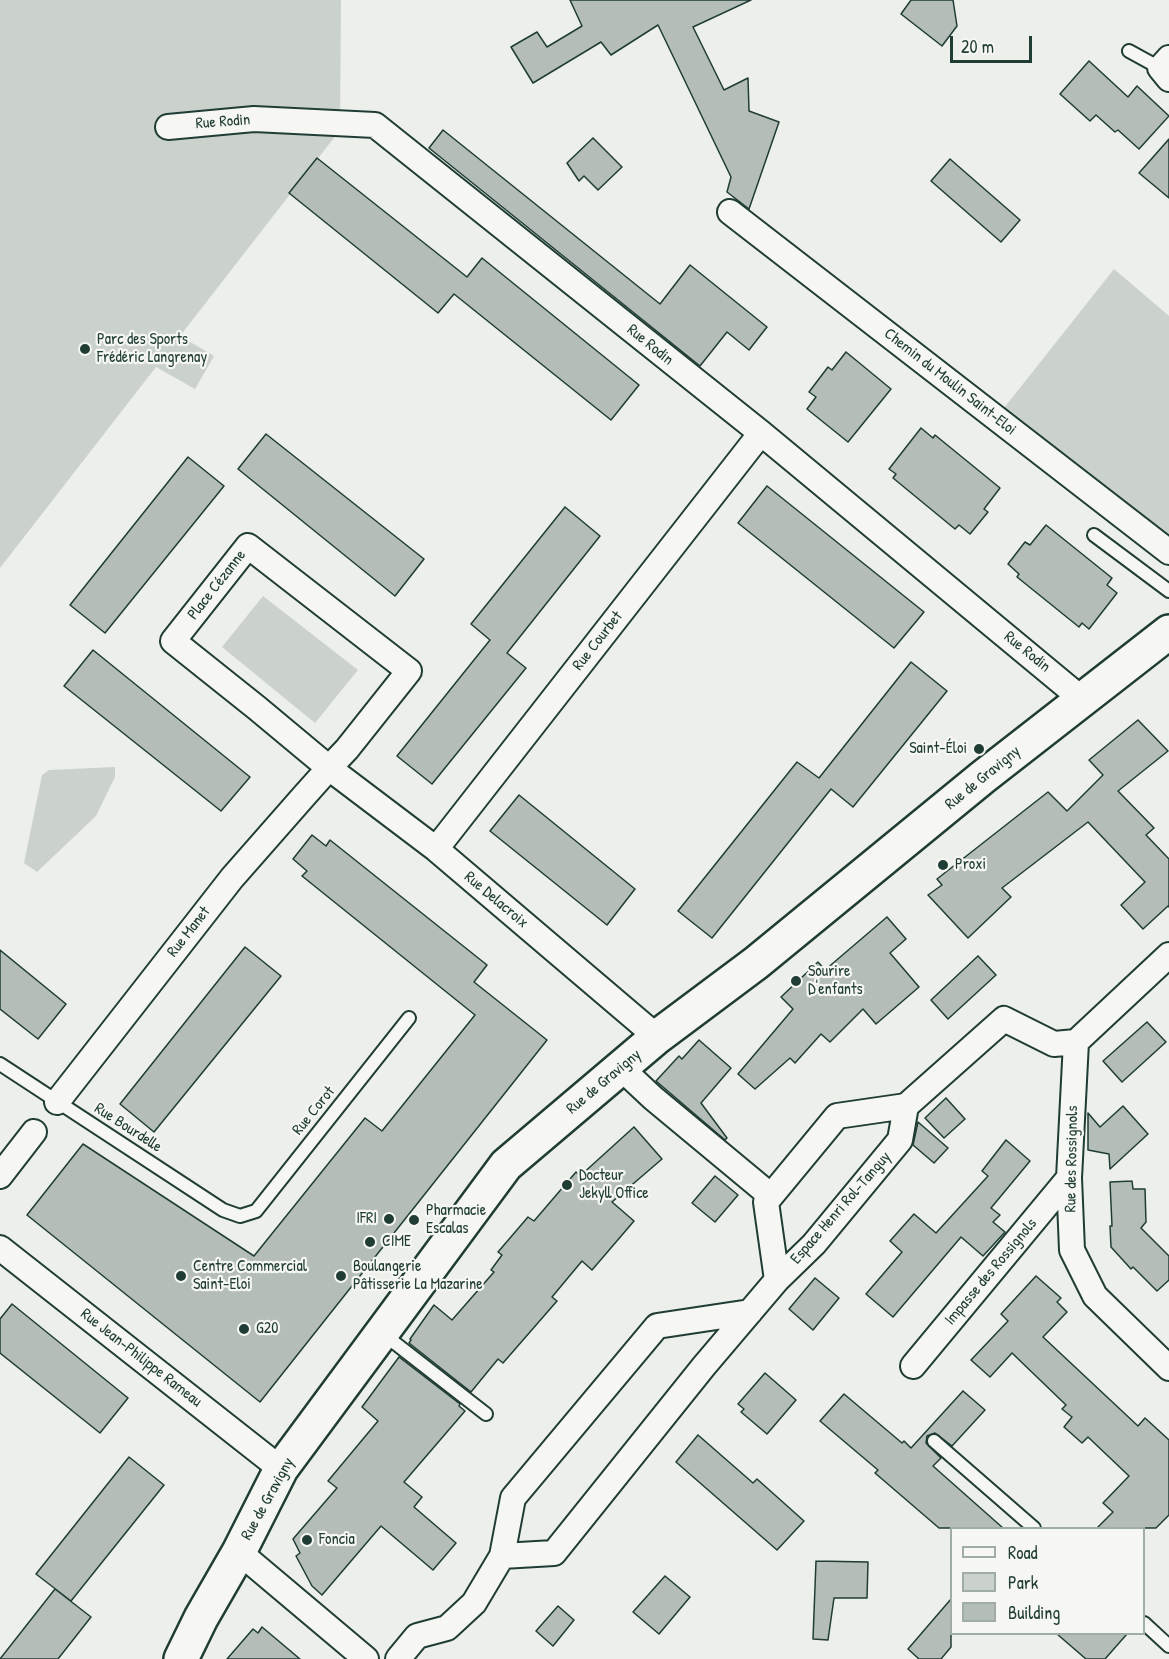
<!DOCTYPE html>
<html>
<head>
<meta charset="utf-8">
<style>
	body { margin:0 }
	#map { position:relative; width:1169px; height:1659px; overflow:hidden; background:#edefea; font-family:"Patrick Hand",sans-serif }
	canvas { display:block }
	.legend { position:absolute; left:950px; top:1527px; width:195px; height:108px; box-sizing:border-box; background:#f6f6f2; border:2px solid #a0aca6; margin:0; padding:8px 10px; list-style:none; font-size:18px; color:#1f3d34 }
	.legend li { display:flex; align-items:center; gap:12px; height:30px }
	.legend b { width:30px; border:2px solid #a0aca6 }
	.scale { position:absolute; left:950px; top:36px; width:82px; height:27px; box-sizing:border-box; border:3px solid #1f3d34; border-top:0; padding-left:8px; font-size:18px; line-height:21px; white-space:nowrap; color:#1f3d34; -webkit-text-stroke:4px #f6f6f2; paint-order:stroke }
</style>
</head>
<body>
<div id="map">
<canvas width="1169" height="1659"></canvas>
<ul class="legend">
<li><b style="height:8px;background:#f6f6f2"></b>Road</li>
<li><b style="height:16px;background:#cbd2cc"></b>Park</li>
<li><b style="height:16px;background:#b4bdb8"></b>Building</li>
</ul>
<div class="scale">20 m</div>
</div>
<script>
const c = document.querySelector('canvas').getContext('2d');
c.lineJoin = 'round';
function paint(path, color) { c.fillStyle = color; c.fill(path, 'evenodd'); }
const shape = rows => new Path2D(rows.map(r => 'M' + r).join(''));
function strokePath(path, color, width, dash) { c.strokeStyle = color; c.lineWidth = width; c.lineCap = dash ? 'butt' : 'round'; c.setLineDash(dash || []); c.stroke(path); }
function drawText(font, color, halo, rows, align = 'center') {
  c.font = font + ' "Patrick Hand",sans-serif'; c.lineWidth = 4.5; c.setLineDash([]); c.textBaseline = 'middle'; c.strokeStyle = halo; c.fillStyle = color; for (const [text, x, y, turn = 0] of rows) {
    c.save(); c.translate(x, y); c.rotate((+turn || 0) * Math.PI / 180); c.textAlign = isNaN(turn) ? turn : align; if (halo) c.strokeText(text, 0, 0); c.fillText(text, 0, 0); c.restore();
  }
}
const green = shape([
	[0,0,341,0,340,130,180,336,214,356,195,389,156,367,0,568],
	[1114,269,1169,316,1169,535,1126,505,1004,408],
	[263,596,358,670,315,723,222,647],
	[115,767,115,777,96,816,37,872,24,863,42,775,49,770]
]);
const building = shape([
	[570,0,751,0,693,27,724,90,748,78,749,111,779,122,749,209,727,192,731,177,658,25,611,55,601,42,533,83,511,47,537,32,547,47,582,26,570,0],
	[911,0,953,0,957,26,942,46,901,14,911,0],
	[1089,61,1128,97,1137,86,1169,116,1139,149,1118,130,1115,132,1096,115,1090,121,1060,94,1089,61],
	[443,130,660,304,690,265,767,327,749,350,727,332,700,366,429,148,443,130],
	[593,138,622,167,598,190,584,176,579,181,567,163,593,138],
	[1169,139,1169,198,1139,173,1169,139],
	[317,158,467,277,482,258,639,385,611,420,454,294,438,313,289,193,317,158],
	[950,159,1020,220,1001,242,931,181,950,159],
	[846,352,891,389,848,442,807,409,816,397,809,392,828,367,832,370,846,352],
	[921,428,933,438,935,435,1000,488,984,509,988,512,970,534,959,525,955,529,893,478,896,474,889,469,921,428],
	[266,434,424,559,395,596,238,469,266,434],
	[188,457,224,486,105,633,70,605,188,457],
	[767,486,924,612,894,648,738,523,767,486],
	[565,507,600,536,507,653,526,668,432,784,397,756,490,640,471,624,565,507],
	[1046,525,1112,578,1107,585,1117,593,1089,629,1082,623,1079,627,1017,577,1019,574,1008,564,1025,542,1030,545,1046,525],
	[93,650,250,777,221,811,64,686,93,650],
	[911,662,947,691,853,807,831,789,712,938,678,911,797,762,819,778,911,662],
	[1138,720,1168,751,1118,791,1154,828,1146,835,1169,859,1169,907,1168,906,1143,929,1121,905,1145,882,1088,822,1002,888,1011,897,968,938,928,895,942,885,937,879,1048,792,1067,811,1103,775,1089,760,1138,720],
	[519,795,635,889,607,925,490,831,519,795],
	[312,835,326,846,330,840,487,965,474,982,547,1040,260,1402,27,1215,83,1144,254,1256,365,1118,382,1131,475,1015,302,876,307,871,293,859,312,835],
	[887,917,906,939,890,953,919,987,876,1024,863,1009,830,1042,821,1034,795,1063,790,1058,755,1089,738,1074,793,1009,781,997,818,962,825,970,887,917],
	[245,947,281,976,154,1132,120,1104,245,947],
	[0,950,66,1004,38,1039,0,1009,0,950],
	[978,956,996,975,948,1019,931,1000,978,956],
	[1147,1022,1166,1042,1122,1082,1103,1061,1147,1022],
	[699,1040,731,1068,701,1103,727,1138,725,1140,656,1081,679,1056,682,1059,699,1040],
	[946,1098,965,1119,944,1138,925,1118,946,1098],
	[1123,1106,1148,1134,1110,1169,1109,1154,1088,1150,1088,1113,1100,1127,1123,1106],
	[918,1122,948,1148,934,1163,913,1145,918,1122],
	[634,1127,662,1159,612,1202,634,1221,592,1270,582,1261,552,1297,557,1301,503,1363,498,1359,471,1392,409,1343,411,1340,410,1339,434,1305,452,1320,494,1272,491,1270,502,1255,498,1252,528,1217,534,1221,576,1172,580,1176,634,1127],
	[1006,1140,1030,1161,991,1208,1000,1215,993,1222,1005,1232,983,1256,961,1237,893,1317,866,1294,902,1252,890,1241,914,1214,936,1233,988,1176,982,1171,1006,1140],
	[715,1176,738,1195,715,1222,692,1203,715,1176],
	[1132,1181,1133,1189,1145,1189,1146,1222,1141,1228,1169,1256,1169,1280,1157,1291,1133,1267,1131,1269,1111,1247,1110,1226,1112,1226,1110,1182,1132,1181],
	[1036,1276,1061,1298,1057,1302,1067,1312,1043,1337,1138,1426,1145,1418,1169,1440,1169,1515,1156,1528,1097,1528,1113,1512,1103,1503,1129,1476,1088,1437,1082,1443,1064,1427,1072,1417,1062,1409,1066,1405,1012,1353,990,1377,971,1360,1008,1321,1001,1314,1036,1276],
	[815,1278,839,1298,813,1330,789,1309,815,1278],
	[12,1304,128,1398,100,1433,0,1353,0,1319,12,1304],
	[399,1357,460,1404,459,1406,465,1411,404,1482,422,1497,414,1507,456,1543,433,1570,381,1526,322,1595,312,1586,296,1556,300,1553,293,1539,337,1488,328,1481,378,1421,362,1407,399,1357],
	[765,1373,796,1400,767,1434,741,1412,744,1409,738,1404,765,1373],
	[963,1391,985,1410,952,1446,935,1433,927,1436,926,1443,941,1458,933,1466,1003,1528,939,1528,875,1473,878,1470,820,1421,844,1394,902,1443,904,1441,911,1448,963,1391],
	[698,1435,753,1483,757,1479,804,1521,777,1550,676,1462,698,1435],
	[129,1457,164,1485,71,1601,36,1574,129,1457],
	[816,1561,868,1562,867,1598,834,1598,828,1640,813,1639,816,1561],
	[665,1576,690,1597,659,1634,633,1612,665,1576],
	[55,1589,91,1617,58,1659,0,1659,55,1589],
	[951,1599,951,1647,941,1659,919,1659,908,1649,951,1599],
	[558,1606,574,1620,553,1646,536,1631,558,1606],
	[262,1627,300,1659,227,1659,253,1629,258,1633,262,1627],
	[1057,1634,1127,1634,1105,1659,1086,1659,1057,1634]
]);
const lane = shape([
	[1129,51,1160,68],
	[1094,535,1169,591],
	[0,1064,223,1210,240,1216,256,1211,409,1018],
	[382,1333,486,1414],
	[934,1441,1034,1528],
	[1144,1623,1169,1646]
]);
const street = shape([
	[1169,58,1160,68,1169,79],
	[168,127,254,119,375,125,761,433,1083,700],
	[730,212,1169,552],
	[436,849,761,433],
	[1169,955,1076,1042,1069,1178,1072,1250,1095,1296,1169,1368],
	[621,1068,653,1098,771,1196],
	[57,1102,232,878,304,796,329,768,347,749,409,671,248,546,173,641,257,708,329,768,436,849,657,1037],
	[906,1106,1004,1019,1054,1044,1076,1042],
	[0,1176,34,1132],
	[0,1248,281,1469],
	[913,1366,1069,1178],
	[239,1552,366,1659],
	[502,1556,513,1498,657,1326,750,1312],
	[398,1659,417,1636,447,1628,474,1603,502,1556,554,1553,704,1366,777,1280,814,1244,900,1140,906,1106,837,1116,766,1202,777,1280]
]);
const secondary = shape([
	[181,1659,201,1618,239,1552,281,1469,506,1165,657,1037,756,963,983,777,1169,632]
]);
const markers = [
	[85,349,6,"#1f3d34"],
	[979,749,6,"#1f3d34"],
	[943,865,6,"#1f3d34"],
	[796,981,6,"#1f3d34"],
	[567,1185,6,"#1f3d34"],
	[389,1219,6,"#1f3d34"],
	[414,1220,6,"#1f3d34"],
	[370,1242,6,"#1f3d34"],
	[181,1276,6,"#1f3d34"],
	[341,1276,6,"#1f3d34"],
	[244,1329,6,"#1f3d34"],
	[307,1540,6,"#1f3d34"]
];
const streetNames = [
	["Rue Rodin",223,122,-4],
	["Rue Rodin",650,345,39],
	["Chemin du Moulin Saint-Eloi",950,382,38],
	["Place Cézanne",217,585,-52],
	["Rue Courbet",598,641,-52],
	["Rue Rodin",1027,652,39],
	["Rue de Gravigny",983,778,-39],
	["Rue Delacroix",496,900,40],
	["Rue Manet",189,932,-52],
	["Rue de Gravigny",604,1082,-40],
	["Rue Corot",314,1111,-51],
	["Rue Bourdelle",128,1128,33],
	["Rue des Rossignols",1072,1159,-89],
	["Espace Henri Rol-Tanguy",841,1208,-49],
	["Impasse des Rossignols",991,1272,-50],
	["Rue Jean-Philippe Rameau",141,1358,38],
	["Rue de Gravigny",268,1499,-61]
];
const poiNames = [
	["Parc des Sports",97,340],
	["Frédéric Langrenay",97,358],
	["Saint-Éloi",967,749,"right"],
	["Proxi",955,865],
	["Sourire",808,972],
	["D'enfants",808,990],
	["Docteur",579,1176],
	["Jekyll Office",579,1194],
	["Pharmacie",426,1211],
	["Escalas",426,1229],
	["IFRI",377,1219,"right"],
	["CIME",382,1242],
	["Centre Commercial",193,1267],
	["Saint-Eloi",193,1285],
	["Boulangerie",353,1267],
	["Pâtisserie La Mazarine",353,1285],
	["G20",256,1329],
	["Foncia",319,1540]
];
paint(green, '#cbd2cc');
paint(building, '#b4bdb8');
strokePath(building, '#1f3d34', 1.5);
strokePath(lane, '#1f3d34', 16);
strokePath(street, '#1f3d34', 28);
strokePath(secondary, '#1f3d34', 38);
strokePath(lane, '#f6f6f2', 12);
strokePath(street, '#f6f6f2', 24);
strokePath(secondary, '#f6f6f2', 33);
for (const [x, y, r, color] of markers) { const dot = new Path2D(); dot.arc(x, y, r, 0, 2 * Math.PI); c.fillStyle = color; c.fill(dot); strokePath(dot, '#f6f6f2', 2); }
drawText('16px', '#1f3d34', '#f6f6f2', streetNames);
drawText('16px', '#1f3d34', '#f6f6f2', poiNames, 'left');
</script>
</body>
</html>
